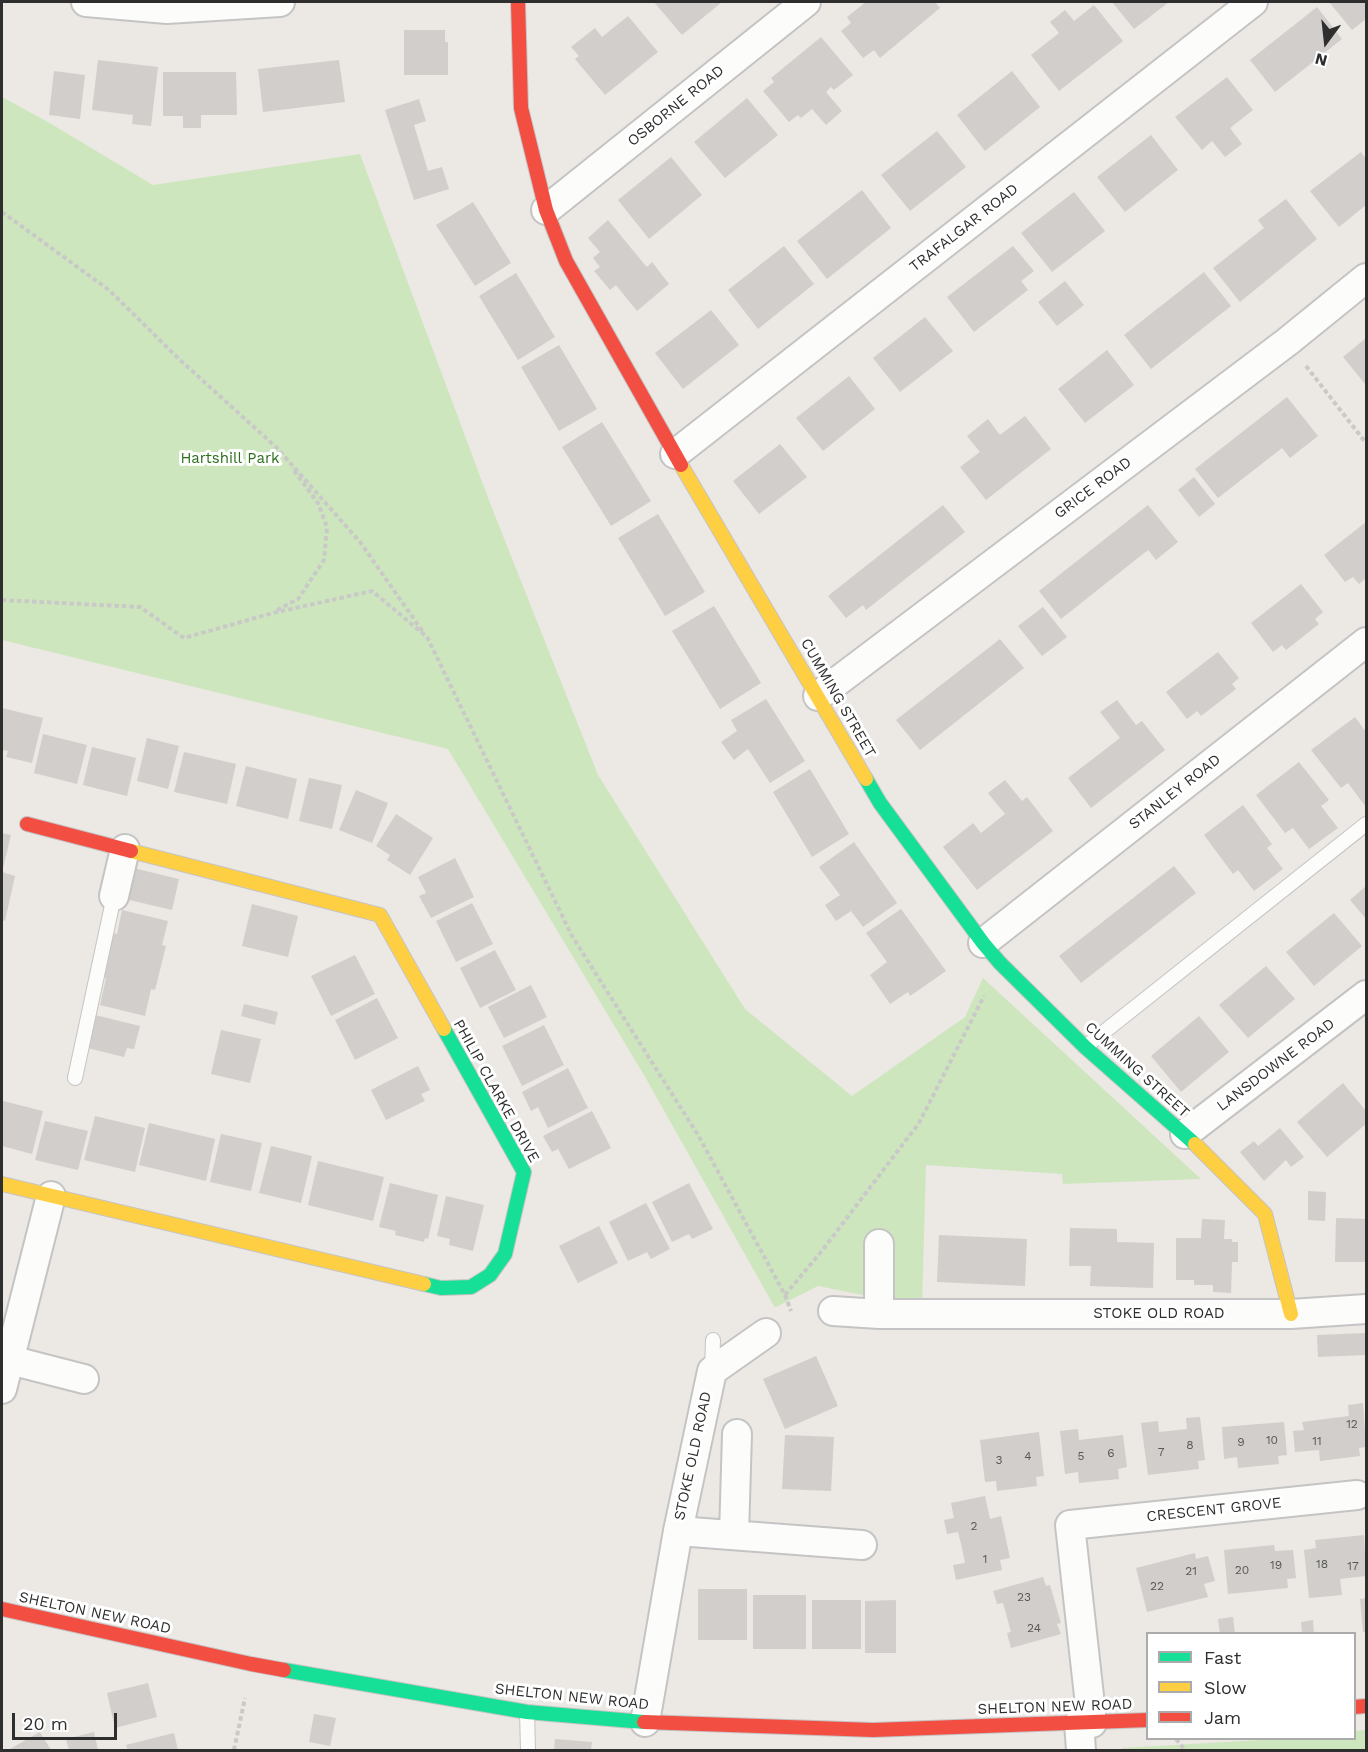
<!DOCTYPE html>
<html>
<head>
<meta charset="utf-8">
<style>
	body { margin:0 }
	#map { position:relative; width:1368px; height:1752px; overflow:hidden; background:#ece8e4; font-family:"Work Sans",sans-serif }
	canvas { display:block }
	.frame { position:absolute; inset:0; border:3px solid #2e2e2e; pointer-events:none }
	.legend { position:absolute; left:1146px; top:1632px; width:210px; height:108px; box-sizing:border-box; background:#fff; border:2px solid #ababab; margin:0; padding:8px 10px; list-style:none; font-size:18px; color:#2e2e2e }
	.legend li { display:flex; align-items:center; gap:12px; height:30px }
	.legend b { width:30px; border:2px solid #ababab }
	.north { position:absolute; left:1296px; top:12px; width:60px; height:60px; -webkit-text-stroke:4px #fff; paint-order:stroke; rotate:195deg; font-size:16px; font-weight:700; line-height:24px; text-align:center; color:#2e2e2e }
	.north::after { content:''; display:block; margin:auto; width:21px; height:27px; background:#2e2e2e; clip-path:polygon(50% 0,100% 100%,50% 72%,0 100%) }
	.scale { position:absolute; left:12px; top:1713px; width:105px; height:27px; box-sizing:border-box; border:3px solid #2e2e2e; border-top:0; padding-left:8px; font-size:18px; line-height:21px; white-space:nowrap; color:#2e2e2e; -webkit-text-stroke:4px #fff; paint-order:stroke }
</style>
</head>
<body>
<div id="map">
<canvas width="1368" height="1752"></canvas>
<div class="frame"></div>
<ul class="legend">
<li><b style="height:8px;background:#16e098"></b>Fast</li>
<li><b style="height:8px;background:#ffcf43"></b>Slow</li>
<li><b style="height:8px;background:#f24e42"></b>Jam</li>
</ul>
<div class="north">N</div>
<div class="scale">20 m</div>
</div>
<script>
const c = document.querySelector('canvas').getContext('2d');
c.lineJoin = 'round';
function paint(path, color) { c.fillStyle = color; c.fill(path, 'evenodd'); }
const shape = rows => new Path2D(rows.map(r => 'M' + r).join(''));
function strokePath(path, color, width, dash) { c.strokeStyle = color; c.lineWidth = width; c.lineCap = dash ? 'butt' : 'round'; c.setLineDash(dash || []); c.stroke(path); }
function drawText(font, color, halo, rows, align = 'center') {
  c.font = font + ' "Work Sans",sans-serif'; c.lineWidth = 6; c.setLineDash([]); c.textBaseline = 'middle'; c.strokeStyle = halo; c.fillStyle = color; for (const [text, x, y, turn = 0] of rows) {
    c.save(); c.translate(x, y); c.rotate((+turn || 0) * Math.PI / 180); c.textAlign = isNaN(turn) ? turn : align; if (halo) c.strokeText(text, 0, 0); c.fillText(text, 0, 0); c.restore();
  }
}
const green = shape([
	[2,97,48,122,153,185,360,154,490,503,598,775,745,1009,852,1096,965,1017,983,978,1201,1179,1063,1184,1062,1174,926,1165,922,1307,818,1286,776,1307,774,1306,644,1075,448,749,2,640],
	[1366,1730,1366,1750,1122,1750,1122,1748,1278,1739,1354,1738,1355,1731]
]);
const building = shape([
	[654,2,722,2,682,35],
	[866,2,935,2,940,8,880,58,874,50,863,58,841,31,851,23,847,17],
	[1112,2,1169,2,1134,29],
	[1329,2,1366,2,1366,19,1352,30],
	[1094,5,1123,41,1059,91,1031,55,1059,33,1050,22,1065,10,1074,21],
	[1317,7,1342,39,1275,92,1250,60],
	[628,16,658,52,605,95,575,59,579,56,571,47,595,28,602,37],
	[404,30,445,30,445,42,448,42,448,75,404,75],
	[821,37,853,75,834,90,831,87,826,92,842,111,826,125,812,109,801,118,798,115,789,122,763,91,774,82,771,78],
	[98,60,158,67,151,126,132,124,133,115,92,110],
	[339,60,345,102,263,112,258,69],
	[54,71,85,75,80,119,49,115],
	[1012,71,1040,107,985,151,957,115],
	[163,72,236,72,237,115,201,115,201,128,183,128,183,116,163,116],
	[1227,77,1253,110,1230,128,1242,144,1225,157,1212,141,1202,150,1175,117],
	[747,98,778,135,725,178,694,142],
	[419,99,426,121,414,125,428,171,442,167,449,189,414,200,385,110],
	[937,131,966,167,910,211,881,175],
	[1151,135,1178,170,1125,212,1097,177],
	[1361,152,1366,159,1366,205,1339,227,1310,191],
	[671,157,702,195,649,239,618,200],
	[862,190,891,228,827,279,797,241],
	[1074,192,1105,231,1052,272,1021,233],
	[1286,199,1317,239,1240,302,1213,268,1264,228,1258,220],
	[473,202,511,263,475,286,436,225],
	[608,220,645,265,647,267,652,262,669,284,637,311,616,285,610,290,594,271,600,267,593,258,600,252,588,238],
	[784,246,814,284,758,329,728,290],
	[1013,246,1034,271,1021,281,1028,290,974,332,947,297],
	[1204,272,1231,306,1151,369,1124,335],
	[516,273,555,337,518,360,479,296],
	[1065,281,1084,305,1057,326,1038,302],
	[711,310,739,345,683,389,655,353],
	[925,317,953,351,900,392,873,358],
	[1366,338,1366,382,1365,384,1343,357],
	[559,345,597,409,559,431,521,367],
	[1107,350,1134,385,1085,423,1058,389],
	[849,376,875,409,823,451,796,418],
	[1287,397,1318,436,1290,458,1282,448,1218,498,1195,469],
	[1025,416,1051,449,986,500,960,467,980,452,967,436,988,419,1000,435],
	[602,422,651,501,611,526,562,447],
	[780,444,807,477,759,514,733,481],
	[1194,477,1215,504,1199,517,1178,490],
	[943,505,965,532,866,610,863,605,846,618,828,596],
	[1148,505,1178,542,1156,560,1148,550,1061,619,1039,591],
	[658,514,705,592,665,616,618,538],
	[1366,522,1366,578,1359,584,1353,577,1345,582,1324,555],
	[1301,584,1323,612,1315,619,1319,624,1286,650,1282,645,1273,652,1251,623],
	[714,606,761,683,720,709,672,631],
	[1043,607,1067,637,1042,656,1018,626],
	[1000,639,1024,668,920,750,896,720],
	[1218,652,1239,678,1232,684,1236,689,1201,716,1197,711,1187,719,1166,692],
	[766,699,805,761,770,783,748,749,734,760,721,742,737,731,731,720],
	[1117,700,1136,725,1142,721,1165,750,1091,808,1068,778,1120,738,1100,712],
	[2,708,43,718,32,763,6,757,8,751,2,750],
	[1355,717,1366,732,1366,807,1348,783,1341,788,1311,750],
	[43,734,87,745,77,784,34,773],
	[147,738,179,746,168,789,137,781],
	[92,747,136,758,127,796,83,785],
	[184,752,236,764,227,804,174,792],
	[1299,762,1329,800,1321,806,1338,828,1309,849,1293,828,1285,833,1256,795],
	[246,766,297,779,288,819,236,806],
	[810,769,849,834,812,857,773,792],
	[309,778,342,785,332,829,299,821],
	[1005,780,1022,801,1027,797,1053,831,977,890,943,847,973,823,981,833,1005,814,988,793],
	[356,790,388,803,372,843,339,830],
	[1243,805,1272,844,1267,848,1283,869,1254,891,1238,870,1233,874,1204,835],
	[396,814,433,838,410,875,387,860,390,855,376,846],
	[2,833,11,835,3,868,2,867],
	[854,842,897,903,863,927,851,911,836,921,825,905,840,895,819,867],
	[455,858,474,897,431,918,419,896,426,893,418,877],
	[1174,866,1196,893,1081,983,1059,956],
	[129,867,179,879,172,910,121,898],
	[2,872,15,876,5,921,2,920],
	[1366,886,1366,919,1350,900],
	[472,903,493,944,456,962,436,921],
	[252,904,298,916,288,957,242,946],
	[901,909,946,971,910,996,908,992,890,1004,870,975,887,962,866,933],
	[122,910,168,921,162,945,166,946,155,990,151,989,145,1016,100,1005,106,978,99,976,109,932,117,934],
	[1334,913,1362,946,1314,986,1286,952],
	[495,950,516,990,480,1008,460,968],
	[355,955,375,994,331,1016,311,976],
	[1266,966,1295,999,1248,1038,1219,1005],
	[531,985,547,1017,504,1038,488,1007],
	[377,998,398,1038,355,1060,335,1020],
	[244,1004,278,1012,275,1025,241,1016],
	[91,1014,140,1026,134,1049,127,1048,124,1057,83,1047],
	[1199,1016,1229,1052,1181,1092,1151,1056],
	[544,1025,564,1065,522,1086,502,1046],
	[221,1030,261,1039,250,1083,211,1074],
	[418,1066,430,1090,421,1094,425,1101,386,1120,371,1090],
	[568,1068,588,1108,548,1128,538,1107,531,1111,522,1092],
	[1343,1083,1366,1111,1366,1124,1327,1157,1297,1122],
	[3,1101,43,1111,32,1154,2,1146],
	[592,1111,611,1148,569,1169,558,1149,552,1152,543,1136],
	[95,1116,145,1128,135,1172,84,1160],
	[45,1121,88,1131,78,1170,35,1160],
	[149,1123,215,1139,206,1181,139,1165],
	[1280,1128,1304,1157,1291,1167,1286,1160,1264,1181,1240,1152,1254,1141,1258,1146],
	[221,1134,262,1143,251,1191,210,1182],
	[271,1146,312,1156,301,1203,259,1193],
	[318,1161,384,1177,373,1221,308,1205],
	[390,1183,438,1195,428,1239,425,1238,424,1242,395,1235,396,1231,379,1227],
	[689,1183,713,1229,692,1239,689,1234,672,1242,652,1202],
	[1308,1191,1326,1192,1325,1221,1308,1220],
	[446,1196,484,1205,473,1251,449,1245,450,1239,437,1236],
	[646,1203,670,1249,651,1259,647,1252,628,1261,609,1222],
	[1336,1218,1366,1219,1366,1262,1335,1262],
	[1202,1219,1225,1220,1224,1239,1232,1239,1232,1242,1238,1242,1238,1262,1232,1262,1231,1293,1213,1292,1213,1285,1194,1285,1194,1280,1176,1280,1176,1238,1201,1238],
	[599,1226,618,1263,578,1283,559,1246],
	[1070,1228,1117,1229,1117,1242,1154,1243,1153,1288,1090,1286,1091,1266,1069,1266],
	[939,1235,1027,1239,1025,1286,937,1282],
	[1366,1333,1366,1355,1318,1357,1317,1335],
	[816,1356,838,1406,785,1429,763,1379],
	[1363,1403,1366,1447,1359,1448,1360,1456,1320,1461,1319,1450,1295,1452,1293,1431,1304,1430,1302,1422,1349,1416,1348,1405],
	[1200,1417,1205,1460,1198,1461,1199,1469,1148,1475,1141,1423,1158,1421,1159,1432,1187,1429,1186,1418],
	[1284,1422,1287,1455,1278,1456,1279,1464,1238,1468,1237,1457,1224,1459,1222,1427],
	[1078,1429,1079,1440,1123,1435,1127,1467,1118,1469,1119,1479,1079,1483,1078,1472,1065,1474,1060,1431],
	[1039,1432,1044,1476,1036,1477,1037,1486,997,1491,996,1481,985,1482,980,1440],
	[785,1435,834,1437,831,1491,782,1489],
	[985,1496,990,1519,1001,1516,1010,1558,1000,1560,1002,1570,956,1580,953,1565,965,1563,962,1548,958,1532,947,1534,944,1520,954,1518,951,1503],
	[1364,1535,1366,1576,1340,1579,1342,1595,1309,1598,1304,1550,1316,1548,1315,1540],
	[1274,1545,1275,1551,1293,1550,1296,1578,1287,1579,1288,1588,1228,1594,1224,1550],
	[1195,1553,1196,1559,1208,1556,1215,1581,1204,1584,1208,1597,1147,1612,1136,1568],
	[1043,1577,1046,1586,1050,1585,1061,1623,1057,1624,1061,1634,1011,1648,1007,1633,1011,1632,1003,1603,997,1604,993,1591],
	[698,1589,747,1589,747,1640,698,1640],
	[753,1595,806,1595,806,1649,753,1649],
	[1366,1598,1366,1632,1363,1632,1360,1599],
	[812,1600,861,1600,861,1649,812,1649],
	[896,1600,896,1653,865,1653,865,1601],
	[1233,1617,1235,1634,1220,1634,1218,1619],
	[1313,1620,1314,1634,1302,1634,1301,1622],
	[148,1683,157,1717,115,1728,107,1693],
	[314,1714,336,1718,330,1746,309,1742],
	[40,1732,51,1750,8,1750],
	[94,1732,98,1750,69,1750,66,1739],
	[174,1733,178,1750,128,1750,126,1745],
	[555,1739,592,1742,591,1750,554,1750]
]);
const path = shape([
	[2,212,109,290,179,359,277,448,360,542,423,632],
	[1306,366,1366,443],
	[2,600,140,607,184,638,273,613,372,591,427,637,572,936,698,1135,785,1295,791,1311],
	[277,610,298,599,324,560,327,527,318,503,292,468],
	[785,1295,821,1252,919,1123,984,996],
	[1176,1739,1185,1750],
	[234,1750,245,1698]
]);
const lane = shape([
	[1085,1047,1366,824],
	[75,1078,114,896],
	[712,1371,713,1340],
	[527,1712,528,1750]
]);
const street = shape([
	[86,2,167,9,280,2],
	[546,210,806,2],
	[675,454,1253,2],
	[818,696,1287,342,1366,278],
	[114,896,125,849],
	[983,943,1366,642],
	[1185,1134,1366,995],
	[833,1311,879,1314,1291,1314,1366,1309],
	[879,1314,879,1244],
	[10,1360,84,1379],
	[2,1389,51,1196],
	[678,1531,862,1545],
	[734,1535,737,1434],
	[645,1722,678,1531,712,1371,766,1333],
	[1079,1723,1081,1750],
	[1092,1723,1070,1525,1357,1495]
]);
const fast = shape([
	[866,779,880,803,983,943,1000,963,1085,1047,1195,1144],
	[424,1284,441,1288,471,1287,490,1275,505,1254,524,1172,444,1029],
	[284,1670,527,1712,644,1722]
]);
const slow = shape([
	[681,465,866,779],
	[131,851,380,915,444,1029],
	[1195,1144,1265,1214,1291,1314],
	[2,1184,424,1284]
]);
const jam = shape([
	[518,2,521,108,546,210,566,261,681,465],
	[27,824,131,851],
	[2,1609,251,1664,284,1670],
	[1354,1707,1366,1706],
	[644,1722,873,1730,1148,1720]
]);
const numberNames = [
	["12",1352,1424],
	["10",1272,1440],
	["11",1317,1441],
	["9",1241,1442],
	["8",1190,1445],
	["7",1161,1452],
	["6",1111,1453],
	["4",1028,1456],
	["5",1081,1456],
	["3",999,1460],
	["2",974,1526],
	["1",985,1559],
	["18",1322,1564],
	["19",1276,1565],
	["17",1353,1566],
	["20",1242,1570],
	["21",1191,1571],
	["22",1157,1586],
	["23",1024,1597],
	["24",1034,1628]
];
const streetNames = [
	["OSBORNE ROAD",676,106,-39],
	["TRAFALGAR ROAD",964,228,-38],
	["GRICE ROAD",1093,488,-37],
	["CUMMING STREET",838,698,60],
	["STANLEY ROAD",1175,792,-38],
	["LANSDOWNE ROAD",1276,1065,-37],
	["CUMMING STREET",1137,1070,42],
	["PHILIP CLARKE DRIVE",496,1091,61],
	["STOKE OLD ROAD",1159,1314],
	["STOKE OLD ROAD",693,1456,-78],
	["CRESCENT GROVE",1214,1510,-6],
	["SHELTON NEW ROAD",95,1613,12],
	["SHELTON NEW ROAD",572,1697,6],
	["SHELTON NEW ROAD",1055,1707,-2]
];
const parkNames = [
	["Hartshill Park",230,459]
];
paint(green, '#cee6be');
paint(building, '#d1cecb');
strokePath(lane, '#c5c4c5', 16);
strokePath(street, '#c5c4c5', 32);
strokePath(fast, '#c5c4c5', 16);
strokePath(slow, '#c5c4c5', 16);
strokePath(jam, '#c5c4c5', 16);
strokePath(path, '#c9c9c8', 4, [4.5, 3]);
strokePath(lane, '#fcfcfb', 14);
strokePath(street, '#fcfcfb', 28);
strokePath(fast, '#16e098', 14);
strokePath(slow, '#ffcf43', 14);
strokePath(jam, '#f24e42', 14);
drawText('12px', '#585857', null, numberNames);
drawText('15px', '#2e2e2e', '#fff', streetNames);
drawText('15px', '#2c6e1b', '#fff', parkNames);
</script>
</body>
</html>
